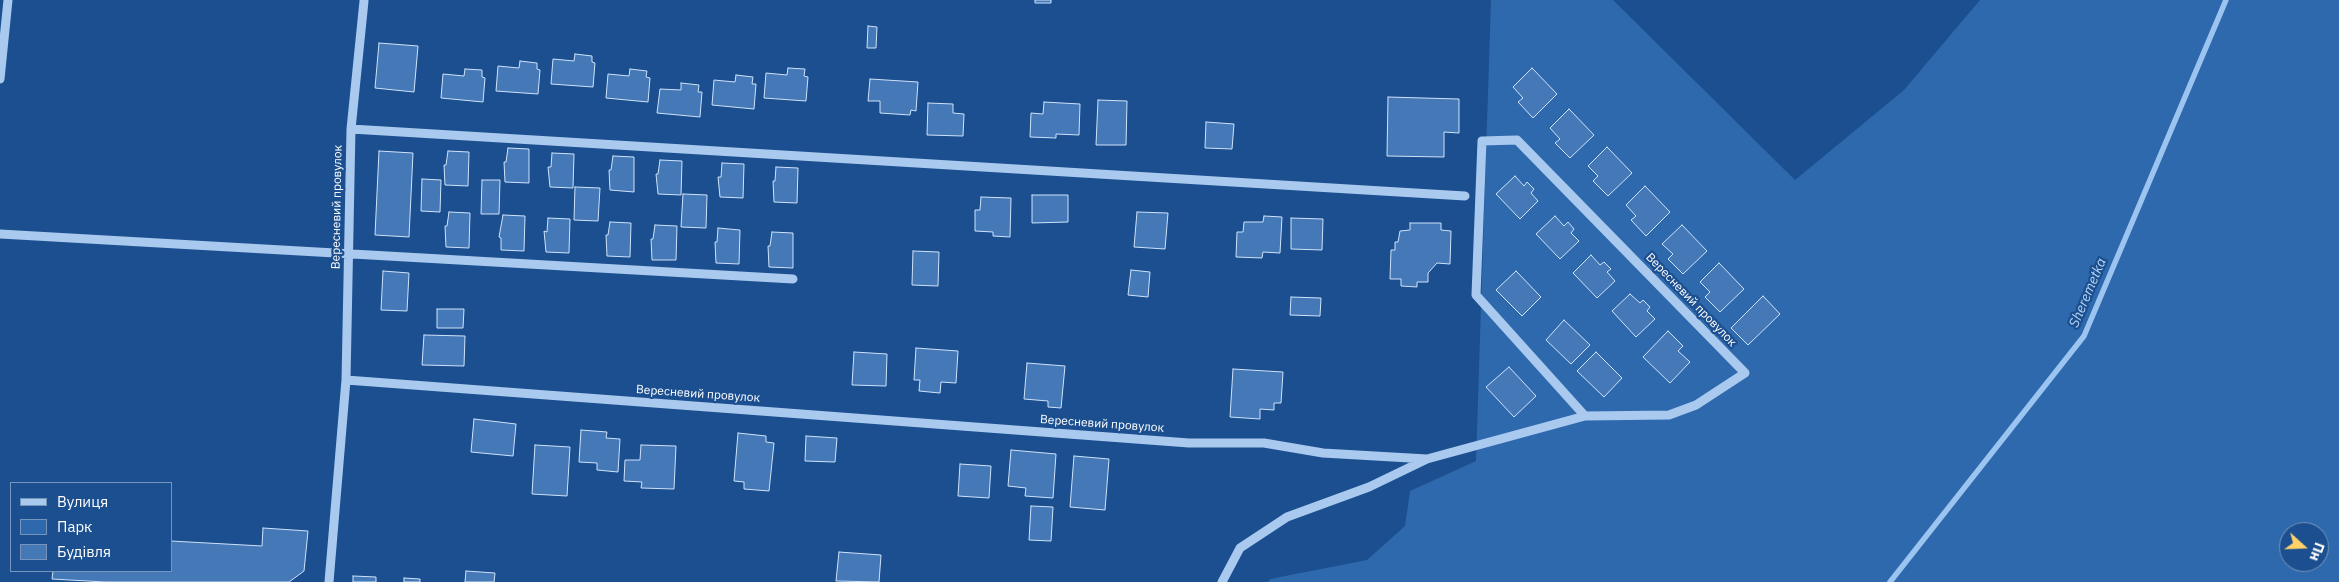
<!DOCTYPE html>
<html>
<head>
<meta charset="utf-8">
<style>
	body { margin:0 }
	#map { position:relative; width:2339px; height:582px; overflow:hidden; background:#1b4f8f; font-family:"IBM Plex Sans",sans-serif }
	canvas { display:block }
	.legend { position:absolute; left:10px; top:482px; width:162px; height:90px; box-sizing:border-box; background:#1b4f8f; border:1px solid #7695bc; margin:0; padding:6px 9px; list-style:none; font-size:15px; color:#fff }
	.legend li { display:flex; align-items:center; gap:10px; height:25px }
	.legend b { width:25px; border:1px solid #7695bc }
	.north { position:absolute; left:2279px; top:522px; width:50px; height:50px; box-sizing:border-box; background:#1b4f8f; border:1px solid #7695bc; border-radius:50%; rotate:110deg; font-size:14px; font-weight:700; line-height:20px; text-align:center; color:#fff }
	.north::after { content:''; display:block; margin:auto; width:18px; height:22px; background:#ffd166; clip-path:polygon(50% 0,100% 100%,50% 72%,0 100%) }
</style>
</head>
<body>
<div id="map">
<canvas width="2339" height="582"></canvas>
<ul class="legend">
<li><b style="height:6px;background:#a9c9ee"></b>Вулиця</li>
<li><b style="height:14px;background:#2e69ad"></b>Парк</li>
<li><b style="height:14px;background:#4478b7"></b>Будівля</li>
</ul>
<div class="north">Пн</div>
</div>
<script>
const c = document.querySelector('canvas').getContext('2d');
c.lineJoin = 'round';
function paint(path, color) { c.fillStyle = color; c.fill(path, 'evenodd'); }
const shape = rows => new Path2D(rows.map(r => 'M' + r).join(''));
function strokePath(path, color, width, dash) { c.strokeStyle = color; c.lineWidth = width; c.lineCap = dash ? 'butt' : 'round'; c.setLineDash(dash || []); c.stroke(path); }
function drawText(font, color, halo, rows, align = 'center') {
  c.font = font + ' "IBM Plex Sans",sans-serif'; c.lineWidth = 4.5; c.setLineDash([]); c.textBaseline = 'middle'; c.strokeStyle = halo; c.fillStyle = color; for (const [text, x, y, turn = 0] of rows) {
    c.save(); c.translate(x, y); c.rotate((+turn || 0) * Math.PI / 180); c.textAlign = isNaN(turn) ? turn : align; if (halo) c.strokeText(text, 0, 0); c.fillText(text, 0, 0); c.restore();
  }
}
const green = shape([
	[1491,0,1613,0,1795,180,1904,90,1980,0,2339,0,2339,582,1268,582,1270,579,1367,560,1405,526,1410,491,1476,461],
	[2289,532,2319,532,2319,562,2289,562]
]);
const stream = shape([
	[1890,582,2084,336,2226,0]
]);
const building = shape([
	[1035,0,1051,0,1051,3,1035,3,1035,0],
	[868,26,877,27,876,48,867,48,868,26],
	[379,43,418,46,414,92,375,88,379,43],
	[575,54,592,56,592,62,595,63,593,87,551,84,553,59,574,61,575,54],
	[520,61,537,63,537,69,540,70,538,94,496,91,498,66,519,68,520,61],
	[788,68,805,69,804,76,808,77,806,101,764,98,766,73,787,75,788,68],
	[1532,68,1557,94,1533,118,1518,102,1523,98,1513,87,1532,68],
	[465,69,482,70,482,77,485,78,483,102,441,98,443,74,464,76,465,69],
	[630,69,647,71,646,77,650,78,648,102,606,98,608,74,629,76,630,69],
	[736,75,753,77,752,84,756,84,754,109,712,105,714,80,735,82,736,75],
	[870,79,918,82,916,111,911,110,910,115,880,113,880,101,868,101,870,79],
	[681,83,699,85,698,92,702,92,700,117,657,113,660,89,681,90,681,83],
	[1388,97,1459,99,1459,133,1444,132,1444,157,1387,156,1388,97],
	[1098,100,1127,101,1126,145,1096,145,1098,100],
	[1044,102,1080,104,1079,135,1056,134,1056,138,1030,137,1031,113,1043,114,1044,102],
	[928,103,953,104,953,113,964,114,963,136,927,135,928,103],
	[1569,109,1594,135,1570,158,1555,143,1560,139,1550,128,1569,109],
	[1206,122,1234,124,1232,149,1205,148,1206,122],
	[1607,147,1632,173,1608,196,1593,181,1598,176,1588,166,1607,147],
	[508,148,529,149,529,183,505,182,504,162,506,162,508,148],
	[379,151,413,153,409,237,375,235,379,151],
	[448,151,469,152,468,186,445,185,444,165,446,165,448,151],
	[552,153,574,154,573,188,550,187,548,167,551,167,552,153],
	[613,156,634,157,634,192,610,190,609,170,611,170,613,156],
	[660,160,682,161,681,195,658,194,656,174,658,174,660,160],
	[722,163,744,164,743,198,720,197,718,177,721,177,722,163],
	[776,167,798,168,797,203,774,202,773,181,775,181,776,167],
	[1515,176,1524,186,1527,182,1534,189,1531,193,1538,201,1520,219,1496,194,1515,176],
	[422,179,441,180,440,212,421,211,422,179],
	[482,180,500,180,499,214,481,214,482,180],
	[1645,186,1670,212,1646,236,1631,220,1636,216,1626,205,1645,186],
	[575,187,600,188,598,221,574,220,575,187],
	[683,194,707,195,706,228,681,227,683,194],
	[1032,195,1068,195,1068,222,1032,223,1032,195],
	[981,197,1011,198,1010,237,993,236,993,232,975,231,975,210,980,210,981,197],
	[449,212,470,213,469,248,446,247,445,226,447,226,449,212],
	[1137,212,1168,213,1165,249,1134,247,1137,212],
	[503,215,525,216,524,251,501,250,501,238,499,237,503,215],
	[1264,216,1282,217,1280,253,1263,252,1262,258,1236,257,1237,232,1243,232,1244,222,1263,222,1264,216],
	[1555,216,1564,226,1568,222,1574,229,1571,233,1579,241,1560,259,1536,234,1555,216],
	[548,218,570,219,569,253,546,252,544,231,547,232,548,218],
	[1291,218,1323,219,1322,250,1291,249,1291,218],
	[610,222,631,223,630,257,607,256,606,235,608,235,610,222],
	[1410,223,1441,223,1441,230,1451,231,1450,264,1437,263,1428,273,1428,282,1417,282,1417,287,1401,286,1401,279,1390,279,1391,250,1395,250,1395,242,1398,242,1400,231,1410,230,1410,223],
	[655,225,677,226,676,260,652,260,651,239,653,239,655,225],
	[1682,225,1707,251,1683,274,1668,259,1673,254,1662,244,1682,225],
	[718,228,740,230,739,264,716,263,715,242,717,242,718,228],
	[772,232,793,233,793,268,769,267,768,246,770,246,772,232],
	[913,251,939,252,938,286,912,285,913,251],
	[1591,255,1600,265,1604,262,1611,269,1607,272,1615,281,1597,298,1573,273,1591,255],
	[1719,263,1744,289,1720,312,1705,297,1710,292,1700,282,1719,263],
	[1131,270,1150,272,1148,297,1128,295,1131,270],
	[383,271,409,273,407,311,381,310,383,271],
	[1516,271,1541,297,1522,316,1496,290,1516,271],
	[1630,294,1640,303,1643,300,1650,307,1647,311,1655,319,1636,337,1612,311,1630,294],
	[1763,296,1780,314,1748,345,1731,328,1763,296],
	[1291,297,1321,298,1320,316,1290,315,1291,297],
	[437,309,464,309,463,328,437,328,437,309],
	[1564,320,1590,345,1571,364,1546,340,1564,320],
	[1668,331,1683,346,1678,351,1690,362,1670,383,1643,357,1668,331],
	[424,335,465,336,464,366,422,365,424,335],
	[916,348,958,351,956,383,941,382,940,393,919,391,920,380,914,380,916,348],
	[854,352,887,354,886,386,852,385,854,352],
	[1596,352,1622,378,1604,397,1577,371,1596,352],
	[1027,363,1065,366,1061,408,1048,407,1048,401,1024,399,1027,363],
	[1509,367,1536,396,1514,417,1486,387,1509,367],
	[1233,369,1283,372,1281,403,1274,403,1274,410,1260,409,1260,419,1230,417,1233,369],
	[474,419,516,424,513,456,471,452,474,419],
	[581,430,607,432,606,438,620,439,618,472,597,470,597,463,579,462,581,430],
	[738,433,766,436,766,442,774,443,769,491,744,489,744,482,734,481,738,433],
	[806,436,837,438,835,462,805,461,806,436],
	[535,445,570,447,567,496,532,494,535,445],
	[641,445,676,446,674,489,641,488,642,482,624,481,625,460,640,460,641,445],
	[1011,450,1056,454,1053,498,1025,496,1026,488,1008,486,1011,450],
	[1074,456,1109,459,1105,510,1070,507,1074,456],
	[960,464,991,466,989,498,958,496,960,464],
	[1031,506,1053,507,1051,541,1029,540,1031,506],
	[263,528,308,531,304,571,289,582,105,582,52,579,53,571,171,571,171,541,262,546,263,528],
	[839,552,881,555,879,582,836,581,839,552],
	[466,571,495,573,494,582,465,582,466,571],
	[353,576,376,577,376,582,353,582,353,576],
	[404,578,420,579,420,582,404,582,404,578]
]);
const minor = shape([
	[364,1,351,129,346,380,1189,443,1264,443,1323,453,1427,459],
	[0,79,8,0],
	[351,129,1465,196],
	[1517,140,1745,373,1696,405,1669,415,1585,416,1476,295,1482,141,1517,140],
	[0,234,793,279],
	[329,582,346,380],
	[1222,582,1240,548,1287,517,1369,487,1427,459,1585,416]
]);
const streetNames = [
	["Вересневий провулок",337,207,-89],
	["Вересневий провулок",1691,300,46],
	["Вересневий провулок",698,394,4],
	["Вересневий провулок",1102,424,4]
];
const waterNames = [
	["Sheremetka",2088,293,-67]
];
paint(green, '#2e69ad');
strokePath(stream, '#9cc4f0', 5.5);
paint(building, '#4478b7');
strokePath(building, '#cfe3fa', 1);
strokePath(minor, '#a9c9ee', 9);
drawText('12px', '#fff', '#1b4f8f', streetNames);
drawText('italic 14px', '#b5d3f5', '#1b4f8f', waterNames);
</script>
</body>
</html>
